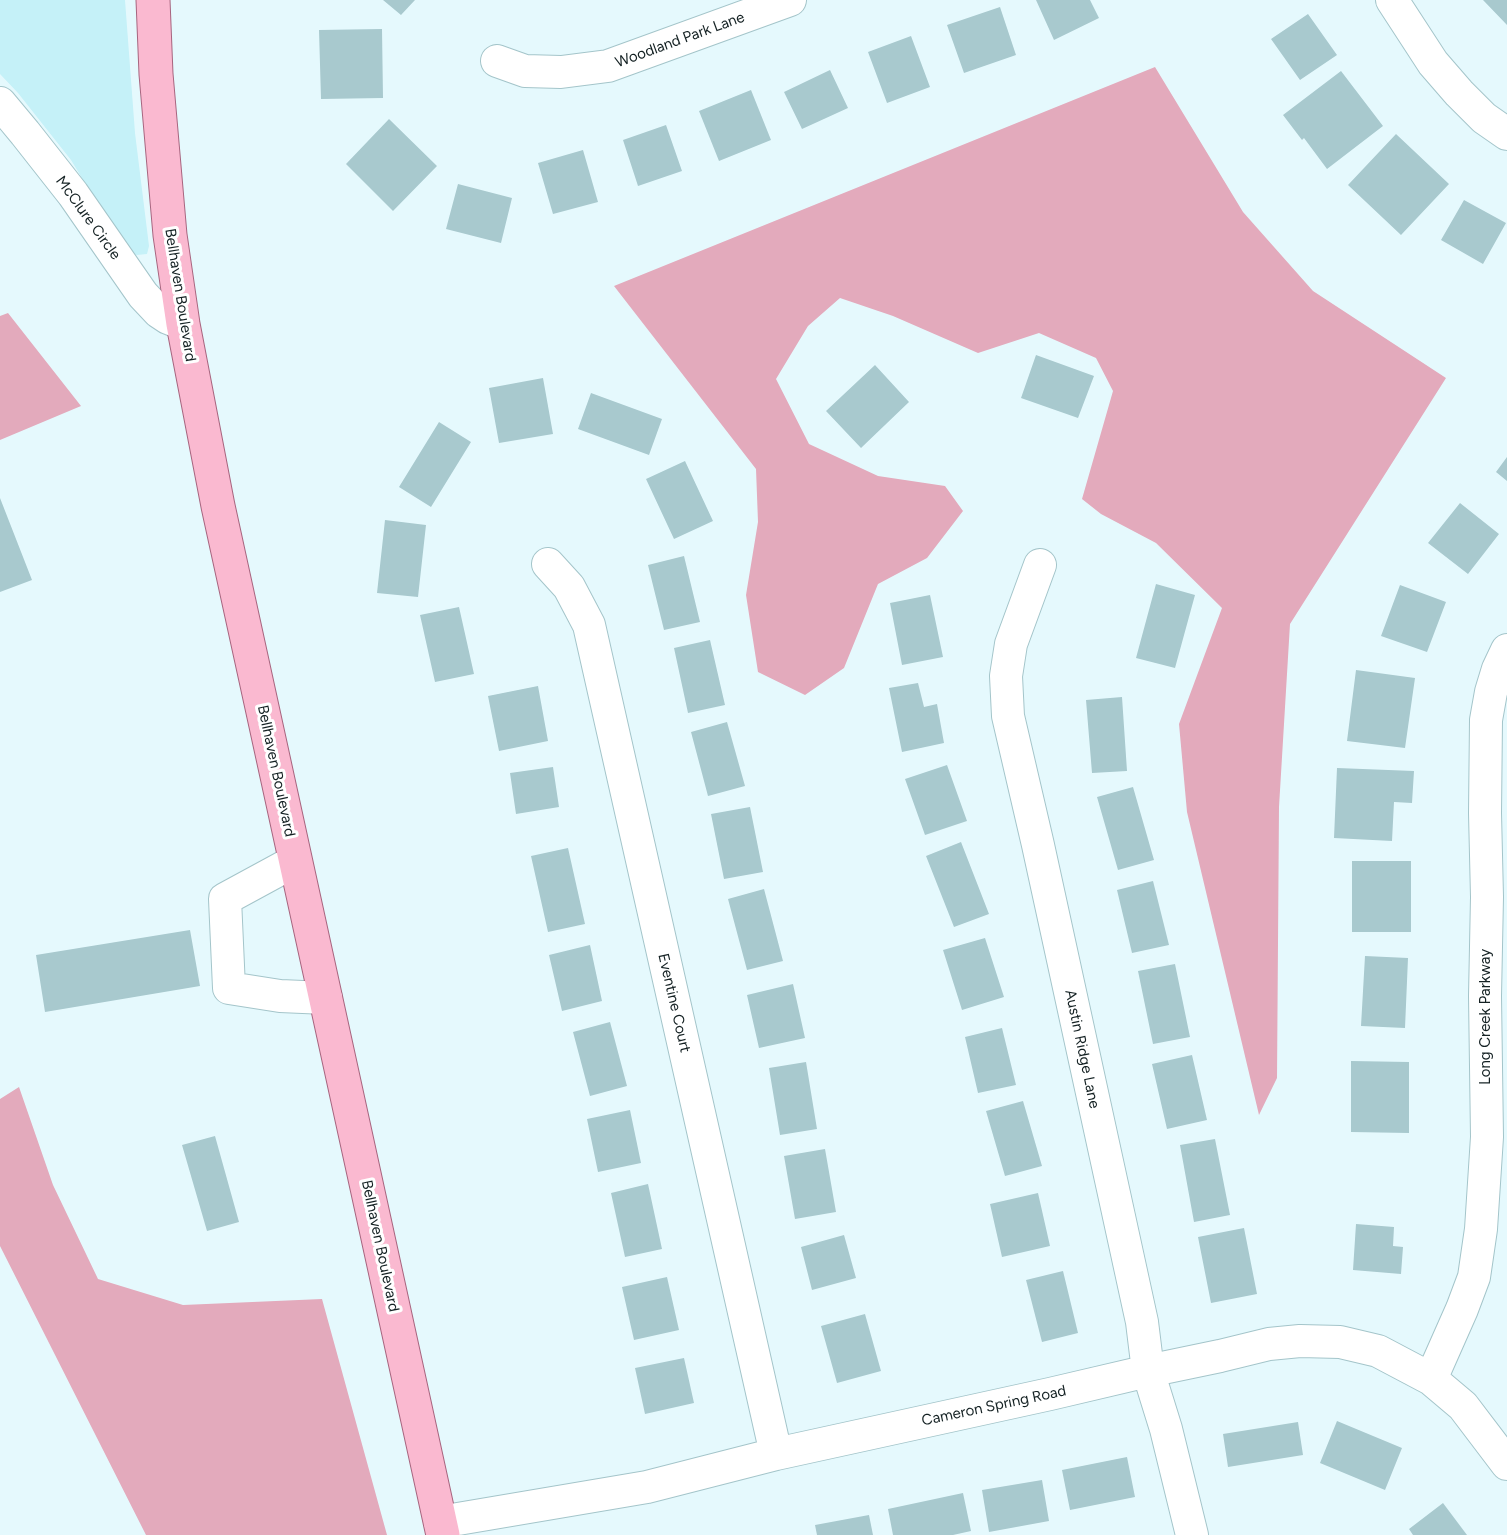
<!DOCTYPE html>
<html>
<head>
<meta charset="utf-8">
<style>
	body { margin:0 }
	canvas { display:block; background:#e5f9fd }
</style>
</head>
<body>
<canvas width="1507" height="1535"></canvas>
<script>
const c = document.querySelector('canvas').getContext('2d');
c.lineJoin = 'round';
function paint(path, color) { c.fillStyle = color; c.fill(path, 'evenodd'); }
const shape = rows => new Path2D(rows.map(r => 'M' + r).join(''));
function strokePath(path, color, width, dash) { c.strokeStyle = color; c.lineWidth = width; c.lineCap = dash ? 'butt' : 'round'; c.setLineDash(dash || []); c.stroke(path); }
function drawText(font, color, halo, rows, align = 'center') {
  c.font = font + ' Figtree,sans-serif'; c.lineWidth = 6; c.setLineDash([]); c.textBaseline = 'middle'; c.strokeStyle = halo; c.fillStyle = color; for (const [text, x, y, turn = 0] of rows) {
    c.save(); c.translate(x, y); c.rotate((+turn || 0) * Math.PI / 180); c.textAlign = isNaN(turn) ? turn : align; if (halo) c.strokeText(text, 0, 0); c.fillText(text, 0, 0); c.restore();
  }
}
const built = shape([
	[0,0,125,0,135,133,149,246,147,254,137,255,126,251,71,160,18,93,0,74]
]);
const forest = shape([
	[1155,67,1243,212,1313,291,1446,378,1290,624,1279,807,1277,1078,1259,1115,1187,812,1179,724,1222,608,1156,543,1101,514,1082,499,1113,391,1096,358,1039,333,978,353,893,316,840,298,808,326,776,379,809,444,878,476,945,486,963,511,927,558,878,584,844,668,805,695,758,672,746,595,758,522,756,469,614,286],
	[8,313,81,406,0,440,0,316],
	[19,1087,53,1185,98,1279,183,1305,322,1299,387,1535,146,1535,0,1246,0,1099]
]);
const building = shape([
	[383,0,415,0,401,15],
	[1036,0,1090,0,1099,18,1054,40],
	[1483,0,1507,0,1507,25],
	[1000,7,1016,55,964,73,947,25],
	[1308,14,1337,55,1300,80,1271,39],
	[382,29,383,98,321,99,319,30],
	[911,36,930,87,887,103,868,52],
	[830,70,848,108,802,129,784,92],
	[1341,71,1383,126,1327,169,1304,138,1302,140,1283,115],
	[751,90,771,140,719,161,699,111],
	[389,119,437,166,393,211,346,164],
	[666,125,682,171,638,186,623,140],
	[1396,134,1449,184,1401,235,1348,185],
	[583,150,598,202,553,214,538,163],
	[458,184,512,198,501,243,446,229],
	[1464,200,1506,223,1483,264,1441,240],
	[1036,355,1094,376,1078,418,1021,398],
	[875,365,909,402,861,448,826,411],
	[543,378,553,434,499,443,489,388],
	[591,393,662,419,649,455,578,429],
	[439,422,471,442,431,507,399,487],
	[1507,457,1507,481,1496,472],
	[685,461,713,521,674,539,646,479],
	[0,498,32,580,0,592],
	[1460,503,1499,534,1468,574,1428,543],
	[385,520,426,525,418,597,377,593],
	[684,556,700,622,664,630,648,565],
	[1156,584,1195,595,1175,668,1136,658],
	[1400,585,1446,602,1427,652,1381,636],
	[930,595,943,657,902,665,890,603],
	[459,607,474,674,435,682,420,615],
	[710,640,725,705,688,713,674,648],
	[1356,670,1415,678,1405,748,1347,741],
	[918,683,924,707,937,704,944,743,902,752,889,688],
	[538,686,548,741,499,751,488,696],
	[1122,697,1127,771,1092,773,1086,700],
	[727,722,745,786,708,796,691,732],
	[947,765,967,821,925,835,905,779],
	[553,767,559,807,516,814,510,773],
	[1337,768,1414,771,1412,803,1394,802,1392,841,1334,838],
	[1133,787,1154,860,1118,870,1097,797],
	[750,807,763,872,724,879,711,814],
	[961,842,989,914,954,927,926,856],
	[568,848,585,924,548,932,531,856],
	[1352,861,1411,861,1411,932,1352,932],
	[1153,881,1169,945,1132,953,1117,890],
	[764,889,783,961,747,970,728,899],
	[190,930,200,986,45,1012,36,955],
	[985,938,1004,997,962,1010,943,950],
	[590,945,602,1001,562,1011,549,955],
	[1365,956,1408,958,1405,1028,1361,1026],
	[1175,964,1190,1037,1153,1044,1138,971],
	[793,984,805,1038,759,1048,747,995],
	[610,1022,627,1086,590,1096,573,1032],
	[1002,1028,1016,1085,978,1093,965,1037],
	[1192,1055,1207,1120,1167,1129,1152,1064],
	[1351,1061,1409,1062,1409,1133,1351,1132],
	[806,1062,817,1129,780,1135,769,1068],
	[1023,1101,1042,1166,1005,1176,986,1111],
	[630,1110,641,1163,598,1172,587,1119],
	[215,1136,239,1222,207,1231,182,1145],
	[1215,1139,1230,1215,1194,1222,1180,1145],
	[825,1149,836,1212,795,1219,784,1156],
	[648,1184,662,1249,625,1257,611,1193],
	[1038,1193,1050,1246,1002,1257,990,1204],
	[1356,1224,1394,1227,1393,1246,1403,1247,1401,1274,1353,1270],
	[1244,1228,1257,1294,1211,1303,1198,1237],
	[844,1235,856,1278,812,1290,801,1247],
	[1063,1271,1078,1333,1042,1342,1026,1280],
	[667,1277,679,1330,634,1340,622,1287],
	[865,1314,881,1371,837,1383,821,1326],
	[684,1358,694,1403,645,1414,635,1368],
	[1337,1421,1402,1448,1385,1490,1320,1463],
	[1298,1422,1303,1455,1228,1467,1223,1434],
	[1127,1457,1135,1497,1070,1510,1062,1470],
	[1042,1480,1049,1521,989,1532,982,1490],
	[963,1493,971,1531,953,1535,893,1535,888,1509],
	[1443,1503,1467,1535,1413,1535,1409,1529],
	[869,1515,873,1535,817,1535,815,1525]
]);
const minor = shape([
	[1392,0,1433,63,1459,93,1484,118,1507,134],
	[497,61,525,71,561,72,608,66,790,0],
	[0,103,25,133,73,194,143,295,159,312,168,318,183,324],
	[548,564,569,587,589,625,776,1454],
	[1040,565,1011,644,1006,676,1008,716,1038,845,1142,1322,1148,1371,1166,1429,1192,1535],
	[295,861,225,899,229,988,280,996,326,998],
	[1431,1379,1462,1309,1474,1277,1481,1229,1487,1137,1485,996,1487,897,1485,813,1486,720,1491,692,1498,669,1507,650],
	[440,1522,647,1487,776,1454,1050,1394,1148,1371,1220,1356,1269,1344,1300,1341,1340,1342,1378,1351,1431,1379,1463,1406,1507,1464]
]);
const major = shape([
	[153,0,156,74,170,235,183,324,218,506,443,1535]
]);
const streetNames = [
	["Woodland Park Lane",680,40,-20],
	["McClure Circle",88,218,54],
	["Bellhaven Boulevard",180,295,81],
	["Bellhaven Boulevard",276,771,78],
	["Eventine Court",674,1003,77],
	["Long Creek Parkway",1486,1017,-90],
	["Austin Ridge Lane",1082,1049,78],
	["Bellhaven Boulevard",380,1246,78],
	["Cameron Spring Road",994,1406,-12]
];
paint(built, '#c5f1f8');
paint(forest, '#e3aabc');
paint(building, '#a8c9ce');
strokePath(minor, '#a4c5ca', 34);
strokePath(major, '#a7657f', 35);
strokePath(minor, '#fff', 32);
strokePath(major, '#fab9d0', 33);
drawText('15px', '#142123', '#fff', streetNames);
</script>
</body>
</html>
